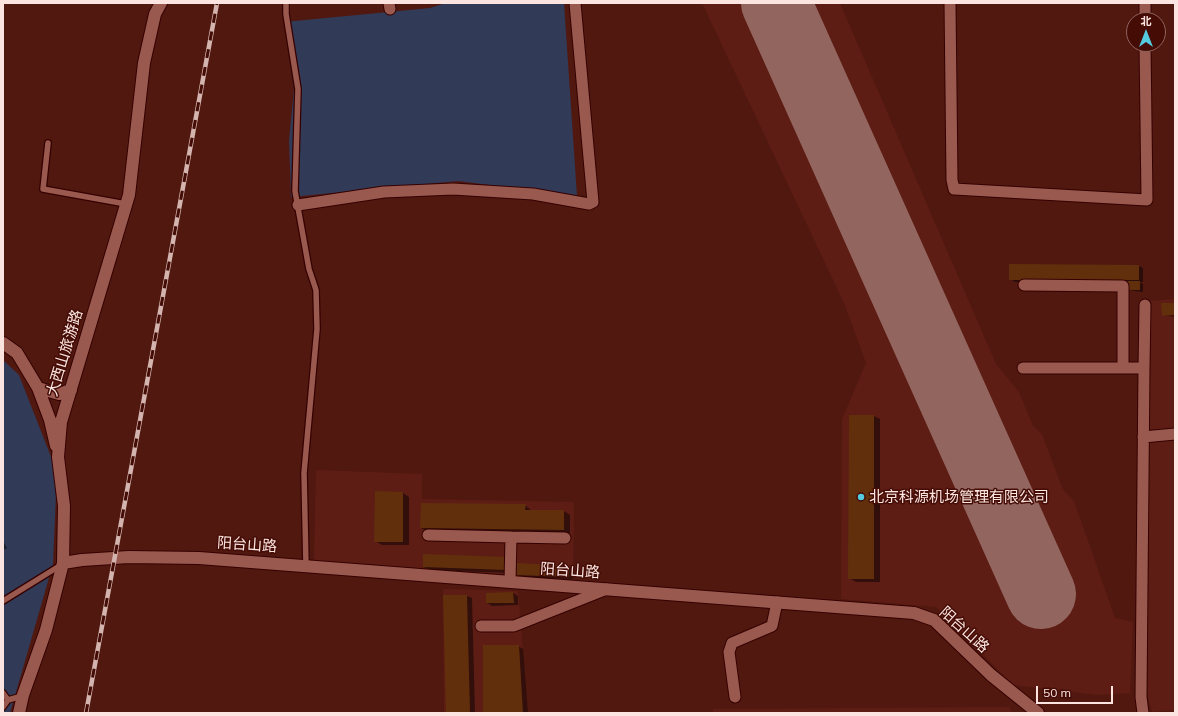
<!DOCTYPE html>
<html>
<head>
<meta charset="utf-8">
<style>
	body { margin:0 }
	#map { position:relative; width:1178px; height:716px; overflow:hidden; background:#511810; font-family:Mulish,"Noto Sans SC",sans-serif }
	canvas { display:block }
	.frame { position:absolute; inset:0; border:4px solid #fce5e0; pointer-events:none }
	.north { position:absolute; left:1126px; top:12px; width:40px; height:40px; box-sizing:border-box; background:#450c06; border:1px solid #8e635d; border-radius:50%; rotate:0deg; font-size:11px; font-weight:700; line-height:16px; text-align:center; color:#fce5e0 }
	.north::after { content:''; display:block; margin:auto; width:14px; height:18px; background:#54cade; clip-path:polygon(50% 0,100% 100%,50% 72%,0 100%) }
	.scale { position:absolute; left:1036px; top:686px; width:77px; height:18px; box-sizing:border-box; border:2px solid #fce5e0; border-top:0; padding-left:5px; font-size:12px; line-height:14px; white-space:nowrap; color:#fce5e0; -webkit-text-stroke:3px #450c06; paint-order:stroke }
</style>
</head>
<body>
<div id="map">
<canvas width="1178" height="716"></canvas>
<div class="frame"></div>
<div class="north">北</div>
<div class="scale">50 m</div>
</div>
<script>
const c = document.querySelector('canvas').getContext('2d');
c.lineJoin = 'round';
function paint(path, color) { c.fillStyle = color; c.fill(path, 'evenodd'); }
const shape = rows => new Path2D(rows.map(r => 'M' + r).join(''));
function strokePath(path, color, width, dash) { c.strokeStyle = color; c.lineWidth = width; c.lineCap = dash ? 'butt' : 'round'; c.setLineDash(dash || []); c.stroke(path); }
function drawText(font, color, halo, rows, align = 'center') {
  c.font = font + ' Mulish,"Noto Sans SC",sans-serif'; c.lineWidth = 3; c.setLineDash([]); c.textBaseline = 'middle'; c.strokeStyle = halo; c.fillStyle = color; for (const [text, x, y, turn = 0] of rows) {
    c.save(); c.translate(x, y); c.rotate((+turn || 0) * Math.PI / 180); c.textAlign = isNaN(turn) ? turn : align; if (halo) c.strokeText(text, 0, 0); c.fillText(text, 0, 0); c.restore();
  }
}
const built = shape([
	[702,3,840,3,996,364,1019,392,1033,426,1042,434,1063,490,1074,501,1115,618,1133,622,1130,693,1097,695,1013,685,936,607,841,599,842,419,866,363,844,303],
	[1175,299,1175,710,1152,712,1147,693,1150,301],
	[316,470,422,474,422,499,574,502,573,579,314,563],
	[443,589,518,591,528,713,444,713],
	[1010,707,1012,713,713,713,713,709]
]);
const green = shape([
	[446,3,564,3,577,196,458,181,291,197,289,141,294,88,284,22,430,8],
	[3,360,19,375,57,472,53,564,10,713,3,713]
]);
const shadow = shape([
	[1139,266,1143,268,1143,282,1139,282,1143,284,1143,292,1128,290,1128,282,1015,282,1010,279],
	[1175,304,1175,317,1163,315],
	[874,416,880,419,880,582,856,582,849,578],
	[403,493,409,497,409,545,382,545,375,541],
	[525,505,532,511,564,511,570,515,570,533,428,531,421,528],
	[3,541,7,548,3,550],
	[508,558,512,573,429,570,424,567],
	[569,567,574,569,573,579,521,577,516,574],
	[513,593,518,596,518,605,492,606,487,603],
	[467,596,472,598,475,713,447,713],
	[518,646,523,649,528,713,484,713]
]);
const runway = shape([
	[776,3,1041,594]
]);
const building = shape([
	[1009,264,1139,265,1139,280,1009,280],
	[1127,281,1140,281,1140,290,1127,290],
	[1161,303,1175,303,1175,315,1162,316],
	[849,415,874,415,874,579,848,579],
	[375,491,403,492,403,542,374,542],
	[421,503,526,504,525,510,564,510,564,530,420,528],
	[423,554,508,557,507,570,423,567],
	[516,563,569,566,569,577,515,575],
	[513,592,514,603,486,603,486,593],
	[443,595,467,595,470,713,446,713],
	[483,645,519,645,523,713,483,713]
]);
const service = shape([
	[286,3,286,14,298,89,295,191,309,269,316,290,317,329,304,473,306,566],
	[48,143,43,189,126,204],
	[3,601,61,565],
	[3,693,8,700],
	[3,707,8,700,22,696]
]);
const minor = shape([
	[389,3,390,9],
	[950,3,952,180,954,189,1147,200,1145,44],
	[1145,3,1145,20],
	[298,205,384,192,453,189,533,194,589,204,593,202,575,3],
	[1023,368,1123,368,1123,286,1024,285],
	[1123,368,1144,368,1145,305],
	[1143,437,1175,434],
	[428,535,511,537,510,582],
	[511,537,565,538],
	[481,626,514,626,607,589],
	[735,697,729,652,732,643,772,626,777,602],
	[1143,713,1141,697,1144,368]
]);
const tertiary = shape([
	[3,343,17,353,38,388,50,420,56,446],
	[38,388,59,394,71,390],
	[63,563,82,560,129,557,199,558,914,613,934,620,991,675,1038,713],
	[19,713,23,695,46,630,63,563,64,506,58,457,61,422,129,195,144,63,155,14,161,3]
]);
const rail = shape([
	[86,713,217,3]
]);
const markers = [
	[861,497,4,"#54cade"]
];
const streetNames = [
	["大西山旅游路",65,353,-73],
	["阳台山路",247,545,4],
	["阳台山路",570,571,4],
	["阳台山路",964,630,42]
];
const poiNames = [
	["北京科源机场管理有限公司",869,497]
];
paint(built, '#5e1d14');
paint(green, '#313a57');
paint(shadow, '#0007');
strokePath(runway, '#92665f', 70);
paint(building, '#622f0d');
strokePath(service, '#340000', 8);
strokePath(minor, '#340000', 13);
strokePath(tertiary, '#340000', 14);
strokePath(service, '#99594e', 5.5);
strokePath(minor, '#99594e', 11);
strokePath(tertiary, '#99594e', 12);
strokePath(rail, '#d3b4ae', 4.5);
strokePath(rail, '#450c06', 3, [9]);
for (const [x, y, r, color] of markers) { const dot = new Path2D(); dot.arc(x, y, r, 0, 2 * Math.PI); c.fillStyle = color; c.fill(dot); strokePath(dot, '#450c06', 1.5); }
drawText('15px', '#fce5e0', '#450c06', streetNames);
drawText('15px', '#fce5e0', '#450c06', poiNames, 'left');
</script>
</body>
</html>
